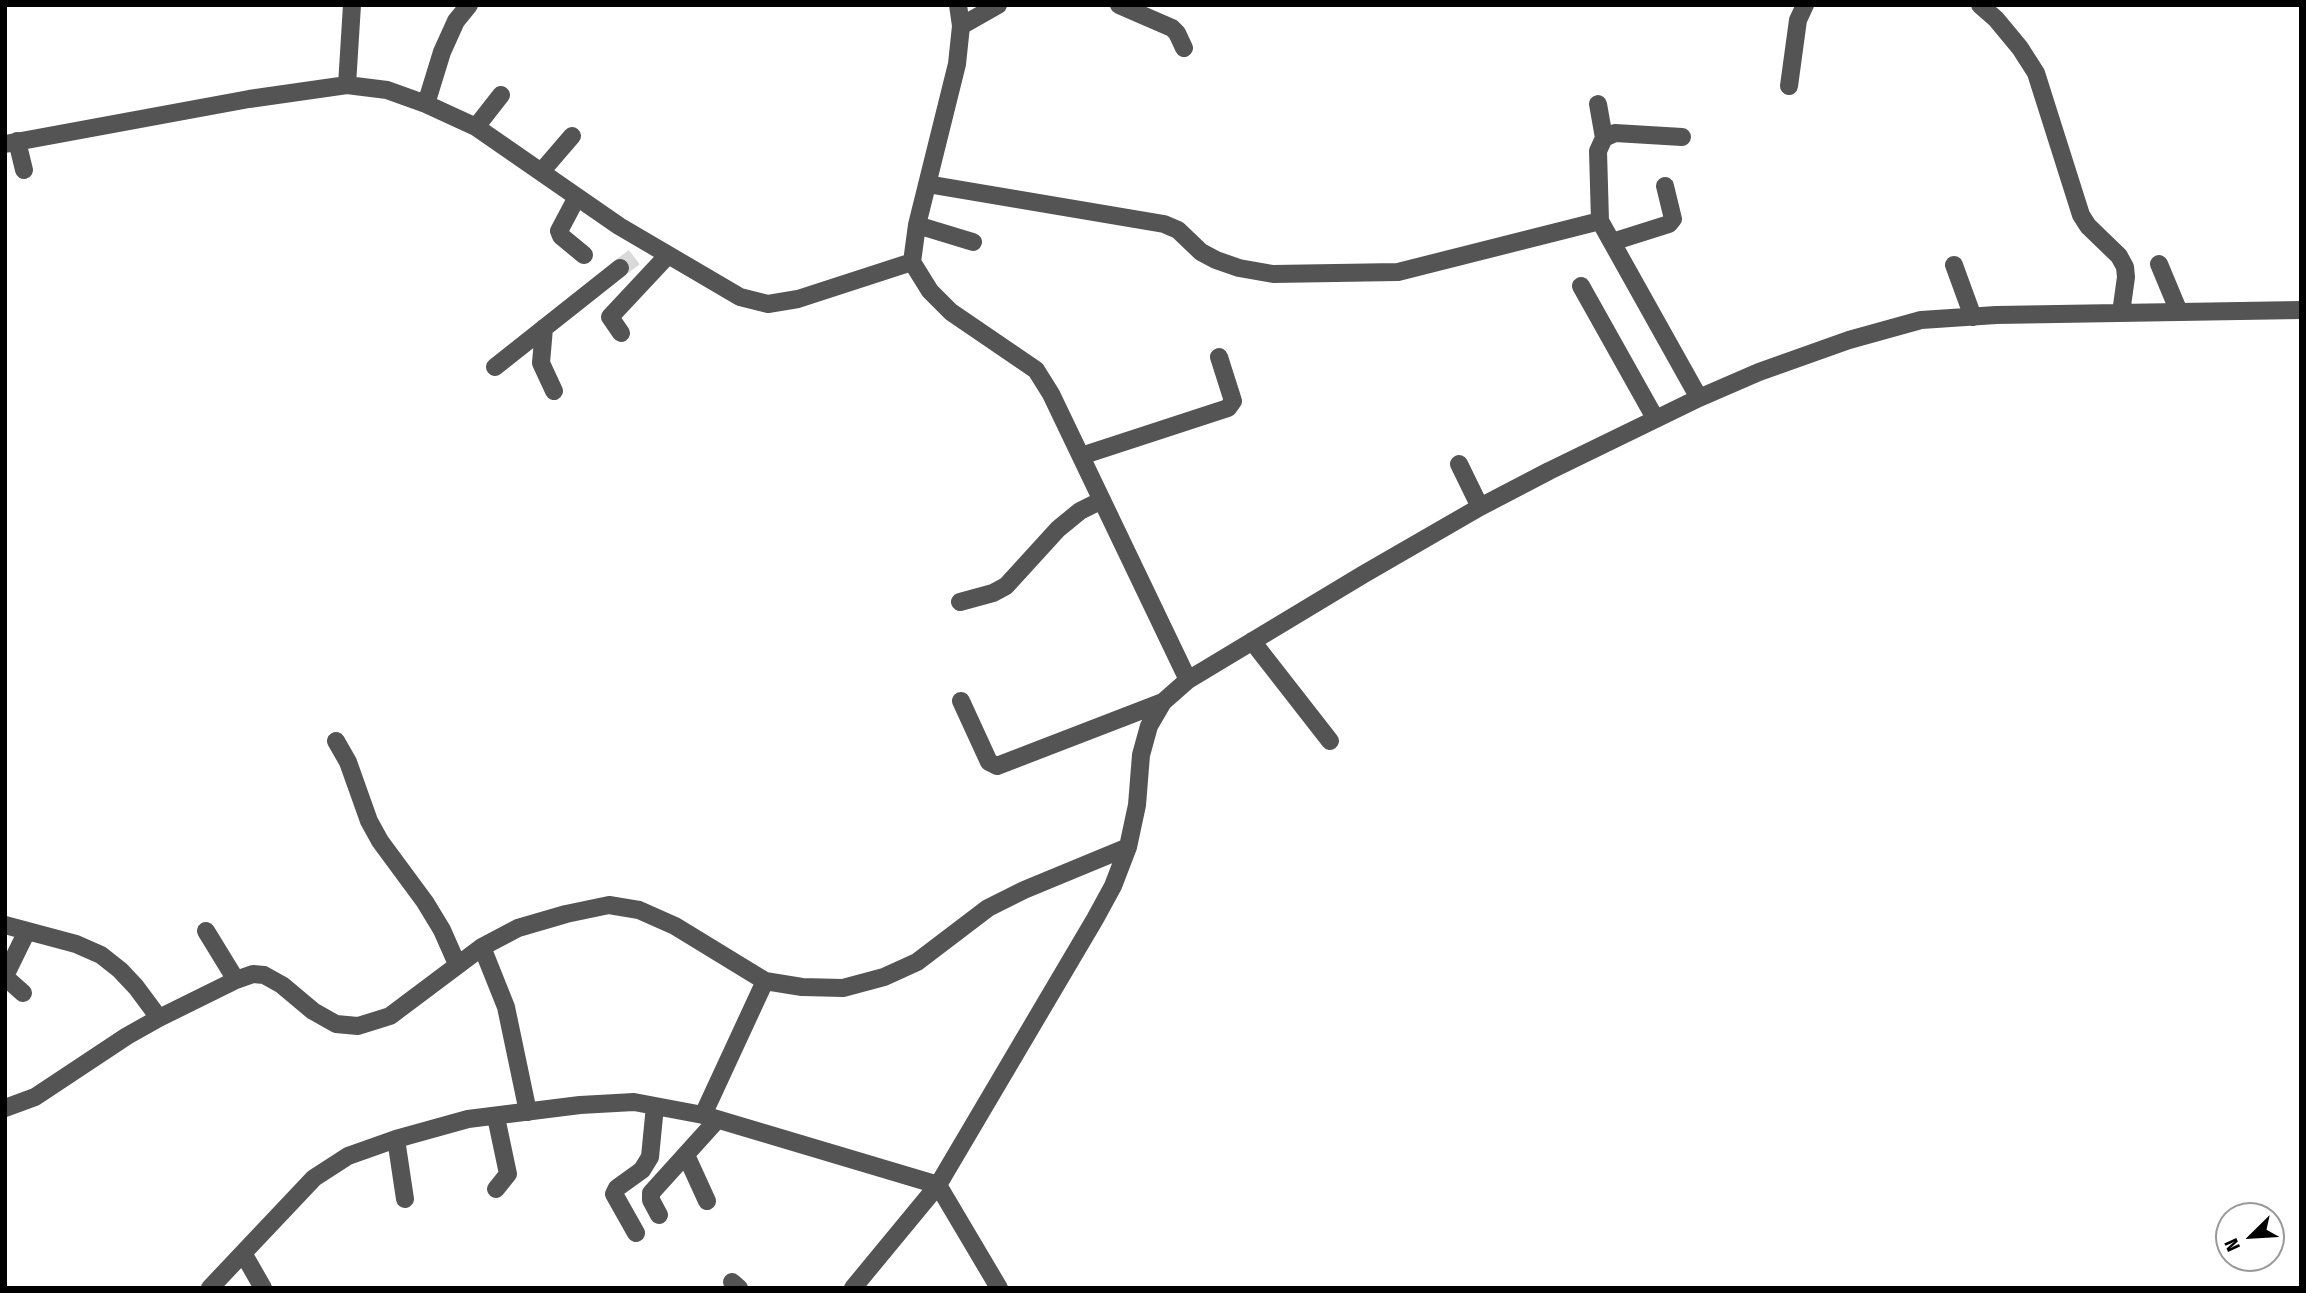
<!DOCTYPE html>
<html>
<head>
<meta charset="utf-8">
<style>
	body { margin:0 }
	#map { position:relative; width:2306px; height:1293px; overflow:hidden; background:#fff; font-family:"Fira Sans Condensed",sans-serif }
	canvas { display:block }
	.frame { position:absolute; inset:0; border:7px solid #000; pointer-events:none }
	.north { position:absolute; left:2215px; top:1202px; width:70px; height:70px; box-sizing:border-box; background:#fff; border:2px solid #999; border-radius:50%; rotate:246deg; font-size:19px; font-weight:700; line-height:28px; text-align:center; color:#000 }
	.north::after { content:''; display:block; margin:auto; width:24px; height:32px; background:#000; clip-path:polygon(50% 0,100% 100%,50% 72%,0 100%) }
</style>
</head>
<body>
<div id="map">
<canvas width="2306" height="1293"></canvas>
<div class="frame"></div>
<div class="north">N</div>
</div>
<script>
const c = document.querySelector('canvas').getContext('2d');
c.lineJoin = 'round';
const shape = rows => new Path2D(rows.map(r => 'M' + r).join(''));
function strokePath(path, color, width, dash) { c.strokeStyle = color; c.lineWidth = width; c.lineCap = dash ? 'butt' : 'round'; c.setLineDash(dash || []); c.stroke(path); }
const minorTunnel = shape([
	[620,268,641,252]
]);
const minor = shape([
	[958,5,961,26,957,64,917,225,912,262,930,291,951,312,1036,370,1051,394,1188,680],
	[1119,5,1172,28,1177,33,1184,48],
	[1980,5,1996,19,2020,48,2036,73,2081,215,2088,226,2119,256,2125,267,2126,277,2121,313],
	[961,26,998,5],
	[347,85,352,5],
	[1789,86,1798,20,1805,5],
	[426,104,442,52,456,21,469,5],
	[1598,104,1604,138],
	[476,127,501,95],
	[1682,137,1615,133,1604,138,1598,151,1600,221,1699,398],
	[17,141,24,170],
	[5,144,249,99,347,85,387,90,426,104,476,127,619,226,740,297,768,304,798,299,912,262],
	[541,172,572,136],
	[927,184,1164,224,1178,230,1201,252,1216,260,1239,268,1273,274,1398,272,1600,221],
	[577,197,559,231,561,236,584,255],
	[917,225,973,242],
	[1612,242,1669,224,1673,219,1665,186],
	[2159,264,2179,312],
	[1954,265,1973,317],
	[1581,286,1655,418],
	[544,328,541,363,554,391],
	[621,333,610,317,668,255],
	[495,367,620,268],
	[1081,456,1228,408,1233,401,1219,357],
	[1459,464,1480,507],
	[960,602,993,593,1006,586,1058,529,1080,511,1102,500],
	[1252,641,1330,741],
	[961,701,989,762,997,766,1163,702],
	[336,741,348,762,369,821,380,841,425,902,442,930,457,964],
	[5,925,76,944,101,955,120,970,136,987,159,1018],
	[206,931,236,980],
	[482,947,506,1007,528,1112],
	[5,976,27,931],
	[5,977,23,993],
	[5,1108,35,1097,127,1036,159,1018,236,980,253,974,264,975,282,985,313,1011,336,1024,358,1026,390,1016,482,947,518,928,566,914,609,905,639,910,675,926,765,981,802,987,843,988,884,977,917,962,988,908,1024,890,1128,847],
	[703,1115,765,981],
	[496,1117,508,1174,496,1189],
	[396,1139,405,1199],
	[686,1155,707,1201],
	[659,1215,651,1200,651,1193,717,1120],
	[636,1233,614,1194,617,1188,642,1170,650,1157,655,1106],
	[243,1253,263,1288],
	[732,1282,739,1288],
	[210,1288,314,1178,348,1156,396,1139,468,1119,580,1105,634,1102,703,1115,938,1185,999,1288],
	[853,1288,938,1185,1095,919,1113,886,1128,847,1137,805,1141,755,1149,726,1163,702,1188,680,1364,574,1480,507,1549,471,1699,398,1759,372,1849,340,1921,320,1996,315,2301,310]
]);
strokePath(minorTunnel, '#d9d9d9', 18, [18, 9]);
strokePath(minor, '#545454', 18);
</script>
</body>
</html>
